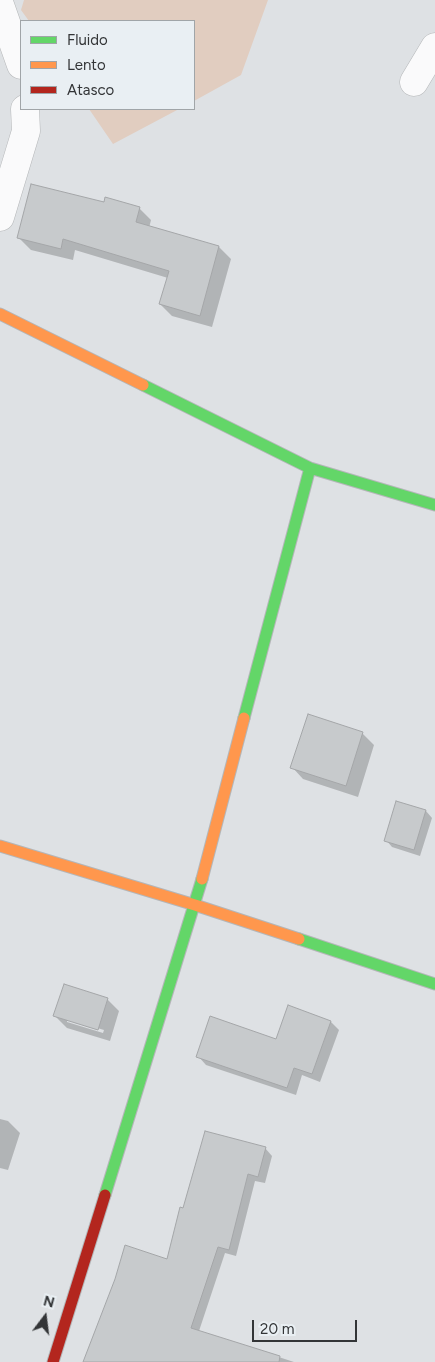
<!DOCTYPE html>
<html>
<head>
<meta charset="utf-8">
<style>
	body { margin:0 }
	#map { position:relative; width:435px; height:1362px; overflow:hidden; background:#dee1e4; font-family:Figtree,sans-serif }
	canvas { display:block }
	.legend { position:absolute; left:20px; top:20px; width:175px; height:90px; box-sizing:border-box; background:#e9eff3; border:1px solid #a0a5a8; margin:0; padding:6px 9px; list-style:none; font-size:15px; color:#333537 }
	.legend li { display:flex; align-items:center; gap:10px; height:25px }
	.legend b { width:25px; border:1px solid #a0a5a8 }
	.north { position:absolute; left:20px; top:1292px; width:50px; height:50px; -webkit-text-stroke:4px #e9eff3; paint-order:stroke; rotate:15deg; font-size:14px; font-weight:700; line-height:20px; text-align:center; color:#333537 }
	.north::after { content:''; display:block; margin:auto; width:18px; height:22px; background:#333537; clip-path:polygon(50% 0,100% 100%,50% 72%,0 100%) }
	.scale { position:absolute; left:252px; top:1320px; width:105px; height:22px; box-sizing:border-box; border:2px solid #333537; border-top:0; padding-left:6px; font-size:15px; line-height:18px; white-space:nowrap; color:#333537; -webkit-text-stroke:4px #e9eff3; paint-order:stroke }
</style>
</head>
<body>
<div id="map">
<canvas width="435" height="1362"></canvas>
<ul class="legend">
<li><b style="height:6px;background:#63d668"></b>Fluido</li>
<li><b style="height:6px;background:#ff974d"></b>Lento</li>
<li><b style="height:6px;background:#b3261e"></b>Atasco</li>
</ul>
<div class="north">N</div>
<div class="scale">20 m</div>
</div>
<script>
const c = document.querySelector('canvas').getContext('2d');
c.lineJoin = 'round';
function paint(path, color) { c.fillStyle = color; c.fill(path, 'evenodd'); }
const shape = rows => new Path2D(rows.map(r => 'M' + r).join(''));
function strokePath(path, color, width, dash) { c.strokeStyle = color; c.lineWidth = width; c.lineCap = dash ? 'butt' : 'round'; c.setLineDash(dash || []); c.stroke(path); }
const green = shape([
	[24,0,268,0,241,75,194,101,194,21,29,21,21,10],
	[89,109,179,109,113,144]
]);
const shadow = shape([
	[104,204,139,208,151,220,149,228,219,247,231,259,212,327,172,316,160,304,168,278,75,250,73,260,31,250,19,238],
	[362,733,374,745,358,797,303,779,292,767],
	[397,803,426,811,432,818,420,856,392,847,386,840],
	[107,999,119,1011,110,1041,67,1028,55,1016],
	[67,1019,104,1030,103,1033,67,1022],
	[289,1007,331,1022,339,1030,320,1082,302,1075,296,1095,206,1065,198,1056,276,1041],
	[0,1119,8,1121,20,1133,8,1170,0,1168],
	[265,1148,272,1156,265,1183,255,1181,236,1256,225,1253,199,1331,294,1362,84,1362,168,1260,184,1209]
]);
const building = shape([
	[31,184,104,202,105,197,140,207,136,222,219,246,200,316,159,304,169,271,63,239,61,249,17,238,31,184],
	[308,714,363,732,346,786,290,768,308,714],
	[396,801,426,810,414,850,384,841,396,801],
	[64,984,108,998,98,1030,53,1016,64,984],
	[288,1005,331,1021,312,1074,294,1068,287,1088,196,1057,210,1016,276,1039,288,1005],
	[205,1131,266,1147,258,1177,248,1174,229,1250,218,1247,191,1328,280,1356,279,1362,83,1362,115,1279,125,1245,167,1259,180,1207,183,1208,205,1131]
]);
const street = shape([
	[0,5,21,65],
	[414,82,435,47],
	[0,217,26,131,25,109]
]);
const fast = shape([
	[143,385,310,468,435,505],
	[244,718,310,468],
	[299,939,435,984],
	[105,1195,202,879]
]);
const slow = shape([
	[0,314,143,385],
	[0,846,195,905,299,939],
	[202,879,244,718]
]);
const jam = shape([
	[53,1362,105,1195]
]);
paint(green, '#e1cdc0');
paint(shadow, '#0003');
paint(building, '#c7cacc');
strokePath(building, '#a4a6a8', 1);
strokePath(street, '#b4b6b8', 29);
strokePath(fast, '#b4b6b8', 13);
strokePath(slow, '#b4b6b8', 13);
strokePath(jam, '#b4b6b8', 13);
strokePath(street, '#fafafb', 28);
strokePath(fast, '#63d668', 11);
strokePath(slow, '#ff974d', 11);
strokePath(jam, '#b3261e', 11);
</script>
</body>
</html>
